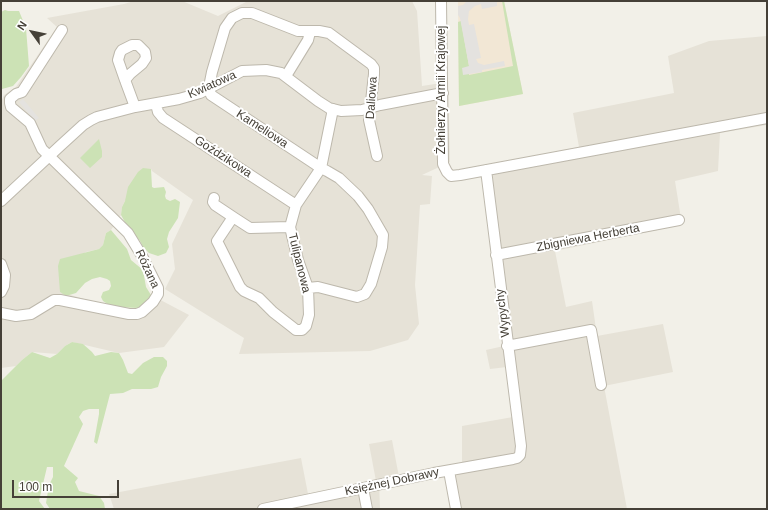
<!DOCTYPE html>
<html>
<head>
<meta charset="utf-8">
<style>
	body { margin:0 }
	#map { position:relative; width:768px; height:510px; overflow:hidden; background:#f2f0e8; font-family:Helvetica,sans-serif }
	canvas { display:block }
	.frame { position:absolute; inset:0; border:2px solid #454037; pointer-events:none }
	.north { position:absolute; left:12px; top:12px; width:40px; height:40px; -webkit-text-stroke:3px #fff; paint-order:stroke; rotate:303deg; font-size:11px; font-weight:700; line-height:16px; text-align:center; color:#454037 }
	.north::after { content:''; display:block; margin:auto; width:14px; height:18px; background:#454037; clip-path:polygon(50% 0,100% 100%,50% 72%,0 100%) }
	.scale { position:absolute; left:12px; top:480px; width:107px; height:18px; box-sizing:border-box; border:2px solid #454037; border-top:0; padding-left:5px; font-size:12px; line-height:14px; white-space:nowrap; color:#454037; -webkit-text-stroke:3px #fff; paint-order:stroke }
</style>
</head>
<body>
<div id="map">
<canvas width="768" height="510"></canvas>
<div class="frame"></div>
<div class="north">N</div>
<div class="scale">100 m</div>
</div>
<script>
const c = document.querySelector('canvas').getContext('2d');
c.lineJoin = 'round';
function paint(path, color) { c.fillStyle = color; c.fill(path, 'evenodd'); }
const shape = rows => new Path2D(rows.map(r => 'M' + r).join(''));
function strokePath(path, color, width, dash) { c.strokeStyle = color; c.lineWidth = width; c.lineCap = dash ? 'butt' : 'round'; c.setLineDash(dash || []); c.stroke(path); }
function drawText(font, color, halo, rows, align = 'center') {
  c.font = font + ' Helvetica,sans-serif'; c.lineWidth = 4; c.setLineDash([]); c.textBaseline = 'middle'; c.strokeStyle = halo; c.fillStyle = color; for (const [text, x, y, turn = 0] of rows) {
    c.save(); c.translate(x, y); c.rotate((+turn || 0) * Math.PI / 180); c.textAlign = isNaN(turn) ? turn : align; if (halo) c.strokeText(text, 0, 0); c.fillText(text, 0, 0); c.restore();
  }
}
const residential = shape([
	[134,1,182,1,218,16,248,1,412,1,417,11,422,86,448,82,450,162,422,175,432,176,430,204,420,205,415,285,419,324,408,340,370,351,239,354,244,338,165,289,175,269,172,244,193,200,152,171,151,169,125,201,122,207,121,215,111,230,106,233,103,245,99,249,86,252,81,255,60,292,112,307,134,309,145,305,151,295,189,315,164,347,119,353,72,342,65,346,57,354,32,352,22,360,16,366,1,368,1,102,4,95,16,87,57,27,47,18,124,4],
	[767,36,767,125,720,133,718,171,675,181,682,225,555,251,566,307,592,301,597,336,663,324,673,372,604,386,627,509,454,509,445,468,462,464,462,426,513,417,507,367,490,369,486,350,504,346,481,169,579,147,573,113,674,93,668,56,709,41],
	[392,440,399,477,379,481,380,509,114,509,109,494,301,458,308,494,376,481,369,444]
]);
const commercial = shape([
	[458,1,504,1,523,94,459,106]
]);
const green = shape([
	[502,1,504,1,523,94,459,106,458,20,458,22,461,21,469,66,469,75,513,66],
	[5,10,8,11,19,11,26,28,29,66,21,77,13,86,2,89,1,93,1,12],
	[99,139,102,151,102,157,90,168,80,158],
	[143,168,151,169,152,187,154,188,164,187,166,192,165,196,166,199,170,201,175,199,180,202,178,218,169,232,167,239,169,247,166,253,158,256,149,253,143,247,140,241,127,226,121,215,122,207,125,201,128,187,138,172],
	[111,230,127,249,131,260,143,270,146,287,151,295,145,305,139,308,112,307,103,301,101,297,103,292,109,290,111,286,110,281,107,279,100,277,92,279,85,283,76,293,66,296,60,292,58,266,60,259,99,249,103,245,106,233],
	[72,342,83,344,92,352,95,356,111,352,119,353,123,360,128,373,132,374,143,363,154,357,163,357,167,361,167,366,161,377,158,387,151,389,132,389,123,393,110,394,97,444,94,442,99,414,99,409,89,409,83,411,79,417,83,424,64,466,78,478,75,482,79,491,99,496,104,503,105,509,50,509,46,503,49,485,53,477,53,467,47,467,39,501,45,509,1,509,1,381,22,360,32,352,50,358,57,354,65,346]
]);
const parking = shape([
	[467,1,497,1,497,6,482,9,481,4,475,6,469,11,468,19,469,25,474,24,481,58,476,59,478,63,484,65,504,61,505,66,482,70,482,72,463,75,462,68,469,66,460,18,458,15,458,6,463,5],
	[23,99,39,118,35,121,19,102]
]);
const minor = shape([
	[441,1,443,164,447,172,451,176,460,175,767,118],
	[286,76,308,40,310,32],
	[125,80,130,74,142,64,146,58,145,52,138,45,132,45,122,50,120,53,118,60,125,80,135,107],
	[156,104,158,112,163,118,296,205],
	[214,198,213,202,215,205,233,217],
	[1,201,60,146,83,125,91,120,97,117,135,107,179,99,200,93,242,71,266,70,281,73,318,101,329,108,341,111,362,110,380,105,443,93],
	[290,227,250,228,233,217,217,241,240,287,244,291,259,298,273,312,291,326,296,330,302,330,306,326,309,315,308,288,298,260,290,227,296,205,321,168,333,109],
	[496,255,679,220],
	[1,264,5,275,4,286,1,292],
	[308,288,318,287,357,297,365,294,371,284,382,247,383,235,368,209,358,196,339,178,327,171,321,168,211,95,209,87,212,72,225,28,232,18,242,13,252,13,298,31,319,31,329,33,371,64,374,68,374,74,369,120,377,156],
	[1,313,16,316,31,314,54,300,60,300,129,314,137,314,142,312,153,302,158,294,158,288,142,256,128,233,42,149,30,123,11,107,10,103,10,99,16,94,22,92,62,30],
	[507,346,591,330,601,385],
	[449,471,456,509],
	[363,488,367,509],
	[263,509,434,473,513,459,517,458,520,455,521,446,486,170]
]);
const streetNames = [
	["Kwiatowa",212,85,-24],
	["Żołnierzy Armii Krajowej",442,90,-90],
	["Daliowa",372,98,-86],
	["Kameliowa",262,129,33],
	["Goździkowa",223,157,33],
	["Zbigniewa Herberta",588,238,-11],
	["Tulipanowa",299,263,76],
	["Różana",147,269,65],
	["Wypychy",503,313,-97],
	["Księżnej Dobrawy",392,482,-12]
];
paint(residential, '#e6e2d7');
paint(commercial, '#f2e7d5');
paint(green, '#cce2b5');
paint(parking, '#e4e2df');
strokePath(minor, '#bdb8ac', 12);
strokePath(minor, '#fff', 10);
drawText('12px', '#454037', '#fff', streetNames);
</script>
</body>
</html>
